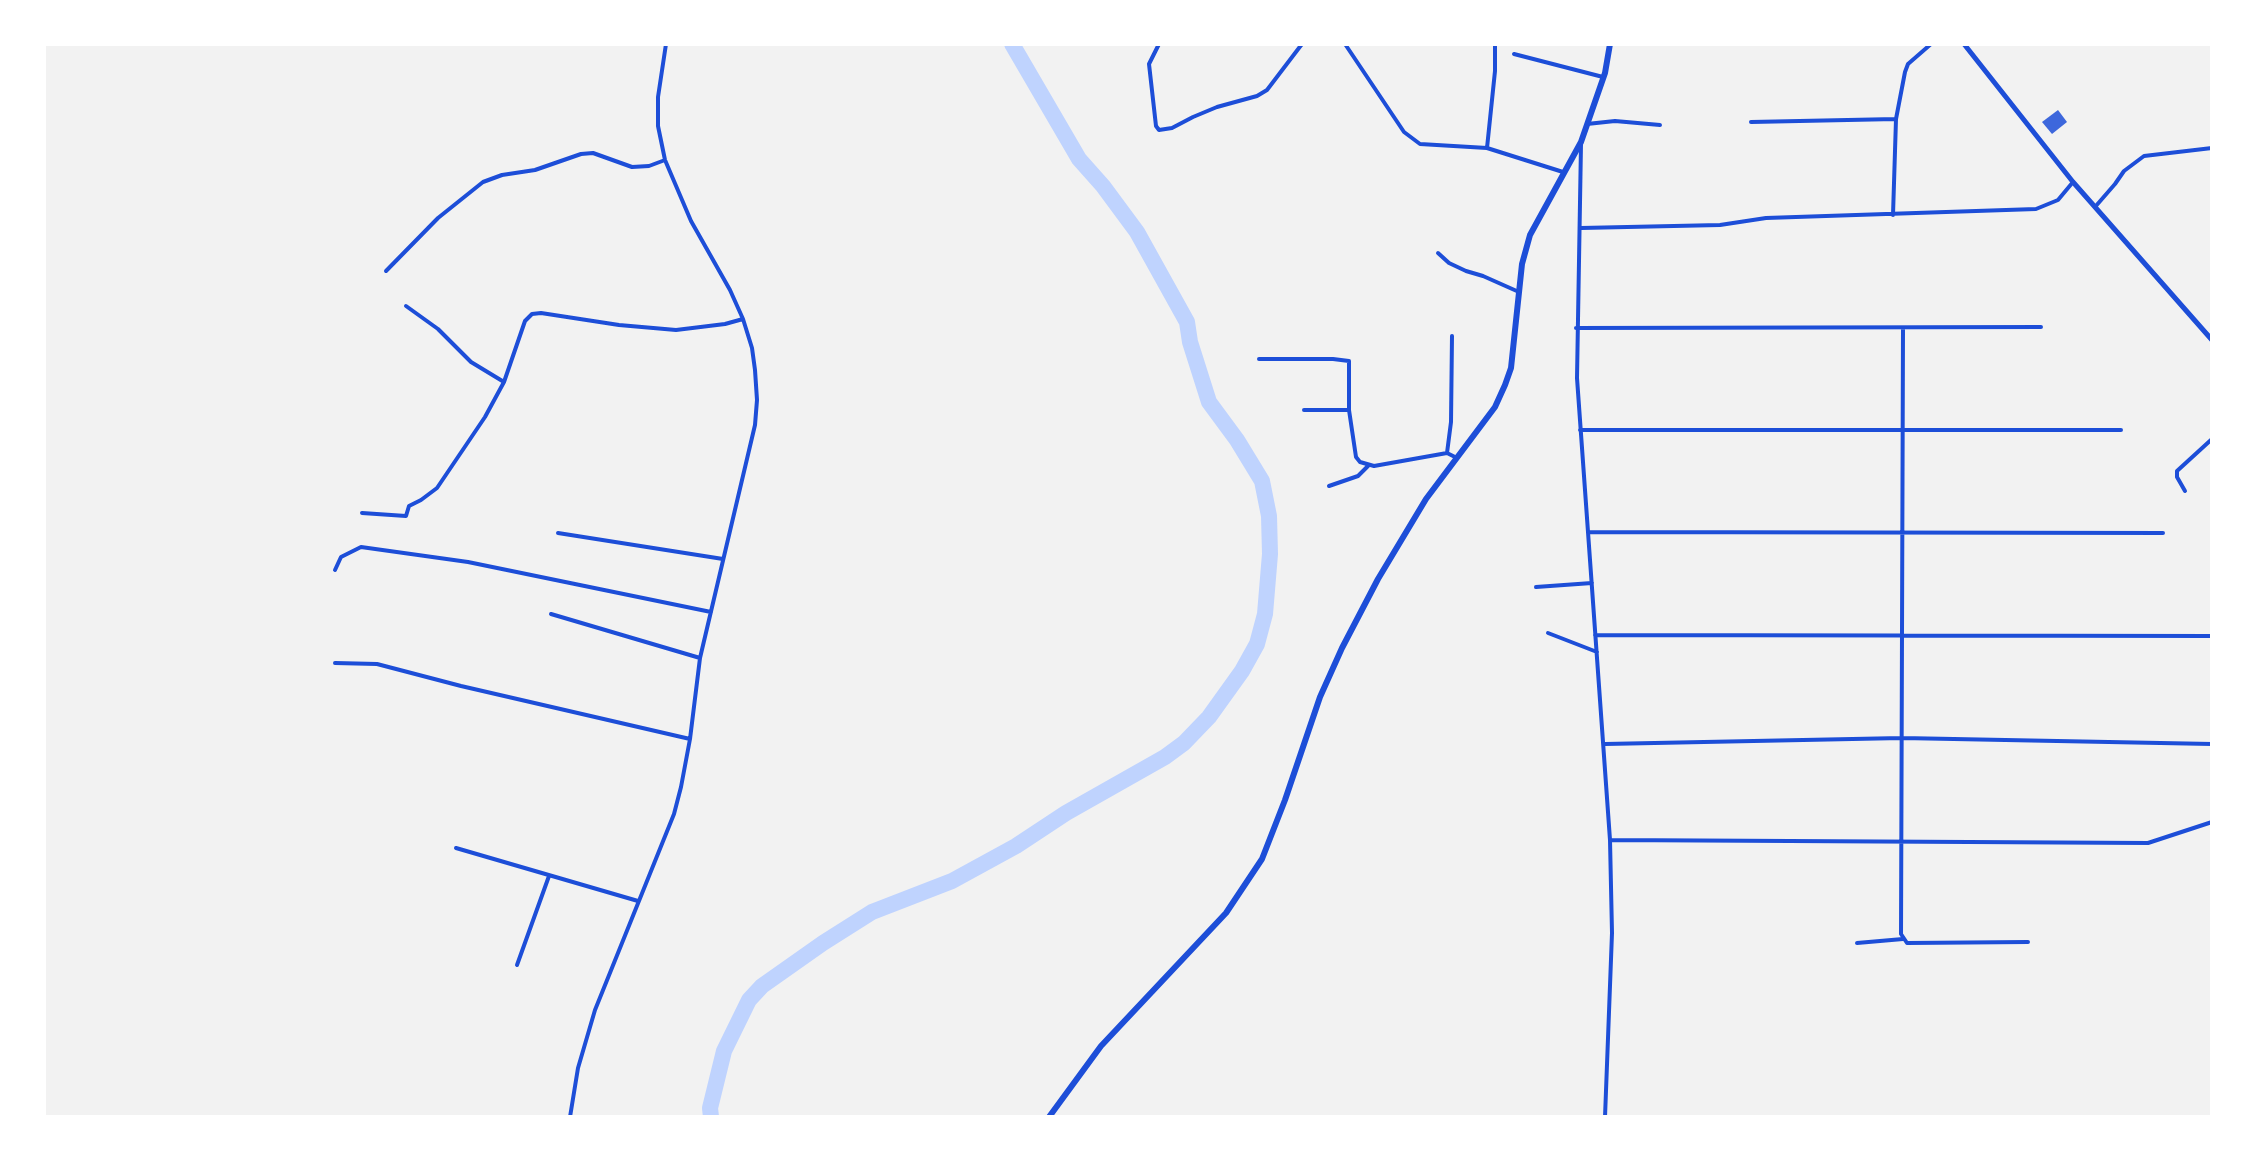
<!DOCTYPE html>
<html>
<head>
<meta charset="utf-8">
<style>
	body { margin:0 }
	#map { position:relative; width:2256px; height:1161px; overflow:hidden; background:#f2f2f2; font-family:Inter,sans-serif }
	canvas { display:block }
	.frame { position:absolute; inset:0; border:46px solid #fff; pointer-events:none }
</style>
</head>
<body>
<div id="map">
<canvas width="2256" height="1161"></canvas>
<div class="frame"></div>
</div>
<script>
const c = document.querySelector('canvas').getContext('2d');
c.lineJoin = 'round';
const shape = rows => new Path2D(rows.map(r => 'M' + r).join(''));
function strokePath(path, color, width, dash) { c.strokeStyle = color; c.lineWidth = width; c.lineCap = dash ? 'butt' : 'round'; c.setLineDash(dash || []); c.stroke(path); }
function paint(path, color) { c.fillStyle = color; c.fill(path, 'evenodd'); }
const river = shape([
	[711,1117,710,1108,724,1051,749,1000,762,986,823,943,872,912,952,881,1016,846,1066,813,1165,757,1184,743,1209,717,1242,671,1257,644,1265,614,1270,554,1269,516,1262,481,1237,440,1209,402,1190,342,1187,322,1137,232,1103,186,1079,159,1012,44]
]);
const building = shape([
	[2058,110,2067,122,2052,134,2042,122]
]);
const minor = shape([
	[1159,44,1149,64,1156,126,1159,130,1172,128,1193,117,1217,107,1257,96,1267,90,1302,44],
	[1345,44,1404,132,1420,144,1487,148,1563,172],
	[1514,54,1603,77],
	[1751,122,1896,119],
	[1587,124,1615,121,1660,125],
	[1581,144,1577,378,1610,840,1612,933,1605,1117],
	[1487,148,1495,71,1495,45],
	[2095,207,2115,184,2124,171,2144,156,2212,148],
	[1893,215,1896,119,1905,72,1908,64,1931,44],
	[1581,228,1720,225,1766,218,2036,209,2058,200,2073,182],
	[1438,253,1449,263,1466,271,1483,276,1519,292],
	[386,271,438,218,483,182,502,175,535,170,581,154,593,153,632,167,649,166,665,160],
	[406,306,438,329,471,362,504,382],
	[1576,328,2041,327],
	[1903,329,1901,934,1907,943,2028,942],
	[1259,359,1333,359,1349,361,1349,410,1356,457,1360,462,1374,466,1447,453,1457,458],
	[1304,410,1349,410],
	[1580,430,2121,430],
	[1447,453,1451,422,1452,336],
	[1329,486,1358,476,1368,466],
	[2185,491,2177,477,2177,471,2212,439],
	[362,513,406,516,409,506,421,500,437,488,485,417,504,382,525,321,532,314,541,313,619,325,676,330,725,324,743,319],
	[1588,532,2163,533],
	[558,533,723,559],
	[335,570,341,557,361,547,468,562,711,612],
	[1536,587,1592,583],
	[551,614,700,658],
	[1548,633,1597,652],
	[1595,635,2212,636],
	[335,663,377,664,461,686,690,739],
	[1605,744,1902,738,2212,744],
	[1610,840,2148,843,2212,822],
	[456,848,638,901],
	[1857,943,1903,939],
	[517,965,549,876],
	[570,1117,578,1068,595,1010,674,814,681,787,690,739,700,658,755,425,757,400,755,370,752,348,743,319,730,290,691,221,665,160,658,126,658,97,666,44]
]);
const secondary = shape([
	[1964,44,2073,182,2212,340]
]);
const primary = shape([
	[1049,1117,1101,1046,1226,913,1262,859,1285,800,1320,697,1342,648,1378,579,1426,499,1495,407,1505,385,1511,368,1522,264,1530,235,1581,142,1605,73,1610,44]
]);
strokePath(river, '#bfd3fe', 16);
paint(building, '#3d67dc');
strokePath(minor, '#1d4ed8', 4);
strokePath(secondary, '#1d4ed8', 5);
strokePath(primary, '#1d4ed8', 6);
</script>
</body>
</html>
